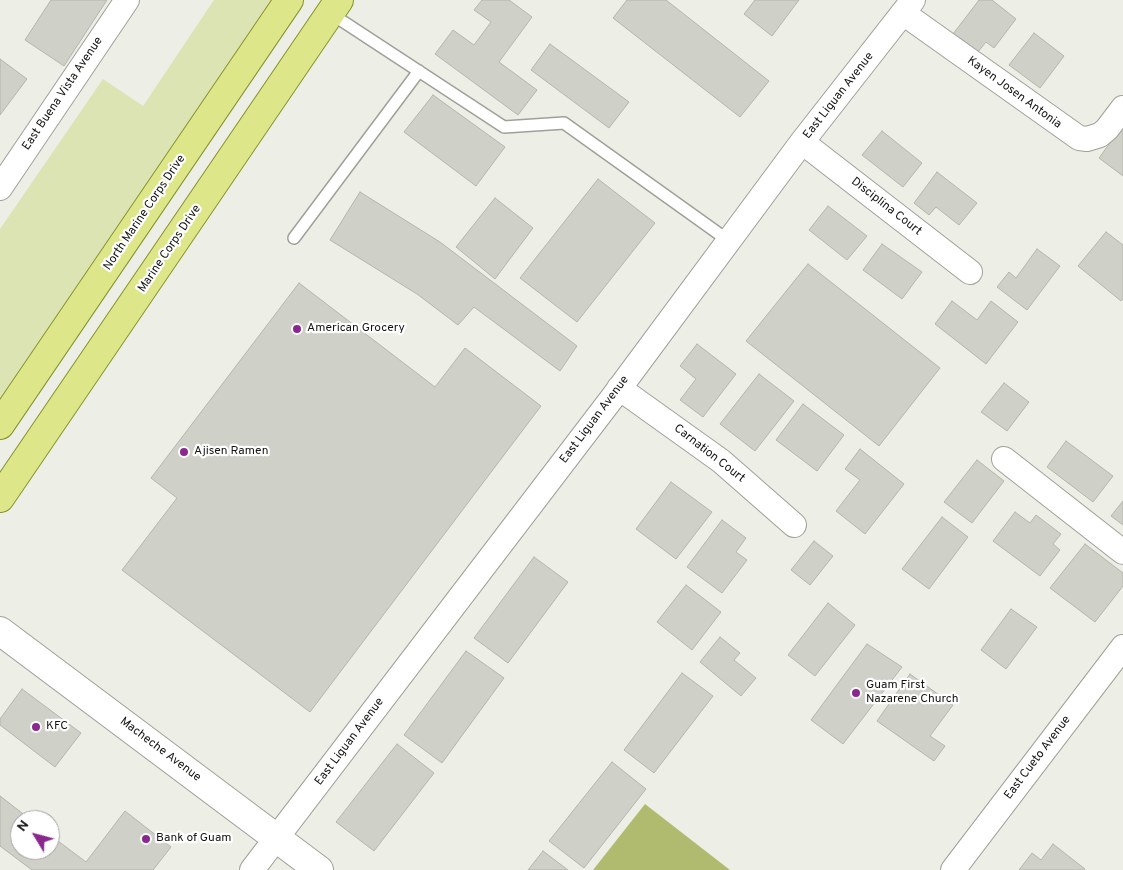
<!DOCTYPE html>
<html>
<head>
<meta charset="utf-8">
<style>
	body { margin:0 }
	#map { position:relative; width:1123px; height:870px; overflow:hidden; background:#edeee6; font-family:Overpass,sans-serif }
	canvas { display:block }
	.north { position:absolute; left:10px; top:810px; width:50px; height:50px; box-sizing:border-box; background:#fff; border:1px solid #a1a1a0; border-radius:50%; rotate:307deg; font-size:14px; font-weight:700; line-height:20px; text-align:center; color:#141512 }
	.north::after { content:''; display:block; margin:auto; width:18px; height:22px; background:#8a2890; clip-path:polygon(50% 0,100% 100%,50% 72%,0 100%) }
</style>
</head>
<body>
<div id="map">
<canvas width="1123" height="870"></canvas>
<div class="north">N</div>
</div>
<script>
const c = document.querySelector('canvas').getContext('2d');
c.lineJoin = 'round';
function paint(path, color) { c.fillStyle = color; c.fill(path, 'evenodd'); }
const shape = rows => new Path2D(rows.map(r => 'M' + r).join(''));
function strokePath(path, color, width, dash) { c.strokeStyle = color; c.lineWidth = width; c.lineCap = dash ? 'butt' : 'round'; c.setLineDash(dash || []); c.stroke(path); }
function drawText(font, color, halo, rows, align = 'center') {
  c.font = font + ' Overpass,sans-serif'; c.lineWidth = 4.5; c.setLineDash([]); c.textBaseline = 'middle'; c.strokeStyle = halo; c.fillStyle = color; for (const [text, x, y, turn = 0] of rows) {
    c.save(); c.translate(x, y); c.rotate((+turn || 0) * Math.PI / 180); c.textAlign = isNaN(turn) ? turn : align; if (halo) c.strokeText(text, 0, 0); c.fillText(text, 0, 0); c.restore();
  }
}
const green = shape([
	[214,0,273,0,63,312,0,399,0,229,103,79,143,106]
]);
const forest = shape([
	[645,804,730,870,593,870]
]);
const building = shape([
	[51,0,107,0,64,66,25,40,51,0],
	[482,0,509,0,532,17,499,62,537,90,518,115,435,54,453,30,474,45,491,22,474,10,482,0],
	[627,0,666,0,769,81,740,117,613,18,627,0],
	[755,0,799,0,772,36,744,14,755,0],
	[979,0,992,0,1016,19,994,48,986,42,977,53,953,34,979,0],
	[1034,33,1064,56,1040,88,1009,65,1034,33],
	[550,44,629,102,609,128,531,70,550,44],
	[0,59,27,79,0,115,0,59],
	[433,95,505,147,476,186,404,132,433,95],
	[1123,125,1123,176,1099,158,1123,125],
	[882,131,922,163,903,187,862,155,882,131],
	[937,172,977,203,959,225,936,207,929,215,914,203,937,172],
	[598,179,655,223,577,322,520,278,598,179],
	[360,192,440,242,577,346,560,371,474,307,458,325,417,294,330,240,360,192],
	[495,198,533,228,495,279,456,247,495,198],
	[828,206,867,236,847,260,809,230,828,206],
	[1106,232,1123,245,1123,299,1121,301,1078,266,1106,232],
	[882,244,922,272,902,299,863,270,882,244],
	[1037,249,1060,266,1027,310,997,287,1009,272,1016,278,1037,249],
	[808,264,940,368,879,446,746,341,808,264],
	[299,283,435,387,465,348,541,406,310,712,122,570,177,498,151,478,299,283],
	[952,301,977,320,991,301,1018,322,986,364,935,324,952,301],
	[697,344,736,374,703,417,680,400,696,379,680,366,697,344],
	[759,374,794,401,755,451,720,424,759,374],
	[1004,383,1029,402,1007,431,981,412,1004,383],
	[803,404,844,435,817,471,776,440,803,404],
	[1066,441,1113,476,1093,502,1047,467,1066,441],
	[860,449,904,484,865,534,836,511,860,480,845,469,860,449],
	[977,460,1004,481,972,523,944,502,977,460],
	[671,482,712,512,676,559,636,529,671,482],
	[1123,501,1123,525,1111,516,1123,501],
	[1015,512,1030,523,1036,515,1061,534,1053,544,1060,550,1040,576,993,541,1015,512],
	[942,517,968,537,929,589,902,569,942,517],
	[722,520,746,538,736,552,747,560,722,593,687,567,722,520],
	[814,541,833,556,810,585,791,570,814,541],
	[1085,544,1123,573,1123,586,1095,622,1050,588,1085,544],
	[534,557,568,582,508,663,474,638,534,557],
	[686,585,721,612,692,650,657,622,686,585],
	[828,603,855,625,815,676,788,655,828,603],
	[1011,609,1037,627,1006,669,981,650,1011,609],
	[720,637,740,653,734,660,756,678,741,696,700,662,720,637],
	[867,644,902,667,843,744,811,720,867,644],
	[466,651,504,678,442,763,404,735,466,651],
	[682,673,713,696,654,773,624,750,682,673],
	[910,674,953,705,930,736,945,746,934,761,877,721,910,674],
	[22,689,81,733,55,767,0,725,0,719,22,689],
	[397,744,434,773,374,851,336,822,397,744],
	[612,762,646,789,584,868,549,841,612,762],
	[0,796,31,820,20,820,20,850,50,850,50,835,86,862,125,811,171,847,153,870,32,870,0,846,0,796],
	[1053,844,1085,869,1084,870,1019,870,1032,853,1041,860,1053,844],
	[543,851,568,870,528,870,543,851]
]);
const lane = shape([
	[330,13,504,127,564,123,729,241],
	[294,238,419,71]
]);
const street = shape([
	[903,13,1079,138,1087,139,1100,135,1107,129,1123,108],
	[802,142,970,272],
	[0,188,127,0],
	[619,388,721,461,794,525],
	[1004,459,1123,552],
	[252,870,613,397,802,142,913,0],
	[953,870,1123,647]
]);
const secondary = shape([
	[0,631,319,870]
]);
const primary = shape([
	[0,425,289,0],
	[0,498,339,0]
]);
const markers = [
	[297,329,5,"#8a2890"],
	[184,452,5,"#8a2890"],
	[856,693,5,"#8a2890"],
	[36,727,5,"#8a2890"],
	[146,839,5,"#8a2890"]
];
const streetNames = [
	["Kayen Josen Antonia",1014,93,36],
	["East Buena Vista Avenue",63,94,-56],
	["East Liguan Avenue",839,96,-52],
	["Disciplina Court",886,207,38],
	["North Marine Corps Drive",145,213,-56],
	["Marine Corps Drive",170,249,-56],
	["East Liguan Avenue",595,420,-53],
	["Carnation Court",709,454,38],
	["East Liguan Avenue",350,742,-53],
	["Macheche Avenue",160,750,37],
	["East Cueto Avenue",1038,758,-53]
];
const poiNames = [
	["American Grocery",307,329],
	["Ajisen Ramen",194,452],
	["Guam First",866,686],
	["Nazarene Church",866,700],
	["KFC",46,727],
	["Bank of Guam",156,839]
];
paint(green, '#dce4b3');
paint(forest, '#b1bb70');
paint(building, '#cfd1c9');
strokePath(building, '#b4b5ad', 1);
strokePath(lane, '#9fa199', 14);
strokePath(street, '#9fa199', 26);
strokePath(secondary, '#9fa199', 30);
strokePath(primary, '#88932d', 30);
strokePath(lane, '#fff', 11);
strokePath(street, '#fff', 24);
strokePath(secondary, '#fff', 28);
strokePath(primary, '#dde789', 28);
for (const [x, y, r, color] of markers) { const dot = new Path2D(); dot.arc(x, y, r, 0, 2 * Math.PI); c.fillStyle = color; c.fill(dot); strokePath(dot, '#fff', 2); }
drawText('12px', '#141512', '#fff', streetNames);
drawText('12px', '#141512', '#fff', poiNames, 'left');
</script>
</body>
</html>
